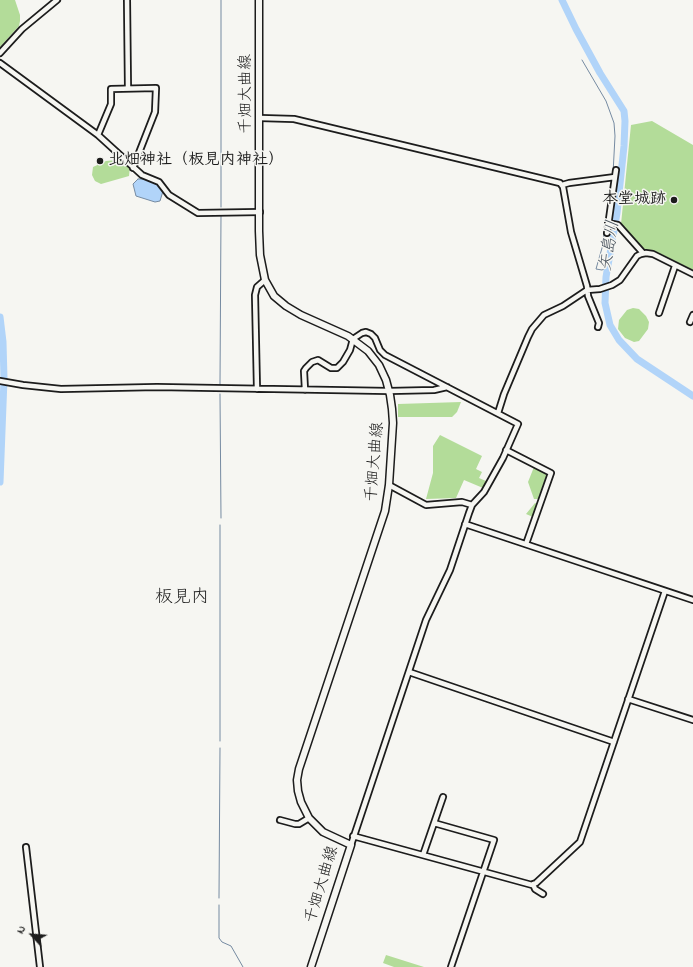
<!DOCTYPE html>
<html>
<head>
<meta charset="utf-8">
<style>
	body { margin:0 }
	#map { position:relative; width:693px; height:967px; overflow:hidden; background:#f6f6f2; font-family:"Indie Flower",sans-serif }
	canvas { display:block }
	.north { position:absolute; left:12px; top:915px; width:40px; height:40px; -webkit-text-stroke:3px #f6f6f2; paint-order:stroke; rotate:296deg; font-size:11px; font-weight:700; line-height:16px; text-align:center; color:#1c1c1c }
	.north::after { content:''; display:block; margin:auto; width:14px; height:18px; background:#1c1c1c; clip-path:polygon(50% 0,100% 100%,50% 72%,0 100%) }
</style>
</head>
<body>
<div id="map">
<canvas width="693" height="967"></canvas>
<div class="north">N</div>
</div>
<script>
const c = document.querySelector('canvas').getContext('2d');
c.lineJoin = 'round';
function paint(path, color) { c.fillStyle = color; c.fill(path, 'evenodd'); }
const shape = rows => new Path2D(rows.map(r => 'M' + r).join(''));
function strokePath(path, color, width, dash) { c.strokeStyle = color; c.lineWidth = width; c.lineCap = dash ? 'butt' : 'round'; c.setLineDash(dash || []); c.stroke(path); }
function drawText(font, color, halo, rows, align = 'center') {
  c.font = font + ' "Indie Flower","Klee One",sans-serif'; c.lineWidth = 3; c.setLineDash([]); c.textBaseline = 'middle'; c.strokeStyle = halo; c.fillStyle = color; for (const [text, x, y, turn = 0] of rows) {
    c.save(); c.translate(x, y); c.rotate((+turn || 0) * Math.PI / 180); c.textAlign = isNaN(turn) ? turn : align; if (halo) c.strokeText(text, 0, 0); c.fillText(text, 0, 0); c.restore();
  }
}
const green = shape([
	[0,0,15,0,20,15,20,21,19,26,0,47],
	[652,121,693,145,693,270,657,252,641,250,621,224,631,125],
	[117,160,130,166,129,176,101,184,95,181,92,175,93,167,106,161],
	[633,308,639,309,646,316,649,322,648,329,639,341,634,342,625,338,618,329,619,320,627,310],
	[461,402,457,412,452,417,398,417,398,404],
	[440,435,482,456,476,469,482,472,479,478,486,481,483,488,464,480,456,498,426,499,433,473,433,446],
	[534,467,547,474,538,499,534,499,528,482],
	[535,503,538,504,533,517,526,514],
	[386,955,424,967,394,967,383,963]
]);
const water = shape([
	[138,179,147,179,161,186,163,191,160,201,155,202,136,196,133,184,138,179]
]);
const stream = shape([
	[582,60,606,101,614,123,615,136,613,174],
	[221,207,221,0],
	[606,268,602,270,596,269,602,248,612,181],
	[220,385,221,215],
	[220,394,221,518],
	[220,741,220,525],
	[219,898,220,748],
	[219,905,219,938,222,942,231,946,243,967]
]);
const river = shape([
	[562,0,576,29,600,73,624,111,625,121,624,146,620,184,617,213,606,277,605,303,610,325,619,340,637,359,693,396],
	[0,317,3,342,4,379,0,482]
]);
const street = shape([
	[127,0,128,88],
	[0,53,22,29,57,0],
	[0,63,98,135,142,175,159,182,169,195,198,213,260,212],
	[260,118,294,119,560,183,563,187,571,232,587,286,588,296,599,323,598,327],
	[98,135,111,104,111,89,156,88,155,112,133,168],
	[615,177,616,170],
	[562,185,569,183,615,177,607,233],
	[608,223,618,225,643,253],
	[659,313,675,266],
	[690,322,693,315],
	[0,381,23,385,61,389,157,387,389,391,434,390,447,387],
	[257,389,255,295,257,287,265,280],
	[305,390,304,371,306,368,312,362,318,360,331,368,337,368,343,362,350,350,353,339,362,333,366,332,371,334,375,338,380,350,385,355,518,424,503,458,484,492,472,505,469,513,450,570,426,620,351,845],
	[498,413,504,394,528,337,532,329,544,315,563,306,587,290,600,289,612,285,620,280,637,256,641,254,646,253,653,254,693,274],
	[506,450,551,473,526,544],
	[389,485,426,505,462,502,472,505],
	[465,524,693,600],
	[409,672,614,742],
	[628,699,693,720],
	[280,820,295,824,299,824,309,818],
	[434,823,494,840,451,967],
	[353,836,532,885,536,883,580,842,665,591],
	[26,847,40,967],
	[423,855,443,797],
	[533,884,535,889,543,894]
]);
const secondary = shape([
	[259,0,259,231,260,255,265,280,274,296,286,306,301,315,348,336,368,351,379,365,386,380,390,395,392,409,393,423,389,485,385,511,299,769,297,780,298,791,301,802,309,818,323,832,351,845,311,967]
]);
const markers = [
	[100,161,4,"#1c1c1c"],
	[674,200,4,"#1c1c1c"]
];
const streetNames = [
	["千畑大曲線",247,94,-90],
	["千畑大曲線",376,462,-85],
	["千畑大曲線",323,885,-73]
];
const poiNames = [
	["北畑神社（板見内神社）",108,161],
	["本堂城跡",666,200,"right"]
];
const waterNames = [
	["矢島川",611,246,-81]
];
const quarterNames = [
	["板見内",182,599]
];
paint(green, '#b3dc99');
paint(water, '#b1d4f9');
strokePath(water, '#758aa1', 1);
strokePath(stream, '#758aa1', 1);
strokePath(river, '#b1d4f9', 7);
strokePath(street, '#1c1c1c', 8);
strokePath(secondary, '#1c1c1c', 9);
strokePath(street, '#f6f6f2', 4.5);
strokePath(secondary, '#f6f6f2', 6);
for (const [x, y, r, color] of markers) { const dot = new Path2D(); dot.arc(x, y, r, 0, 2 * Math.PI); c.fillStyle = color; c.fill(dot); strokePath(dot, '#f6f6f2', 1.5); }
drawText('16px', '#1c1c1c', '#f6f6f2', streetNames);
drawText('bold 16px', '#1c1c1c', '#f6f6f2', poiNames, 'left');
drawText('italic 17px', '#49535e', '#f6f6f2', waterNames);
drawText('18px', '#1c1c1c', '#f6f6f2', quarterNames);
</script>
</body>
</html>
